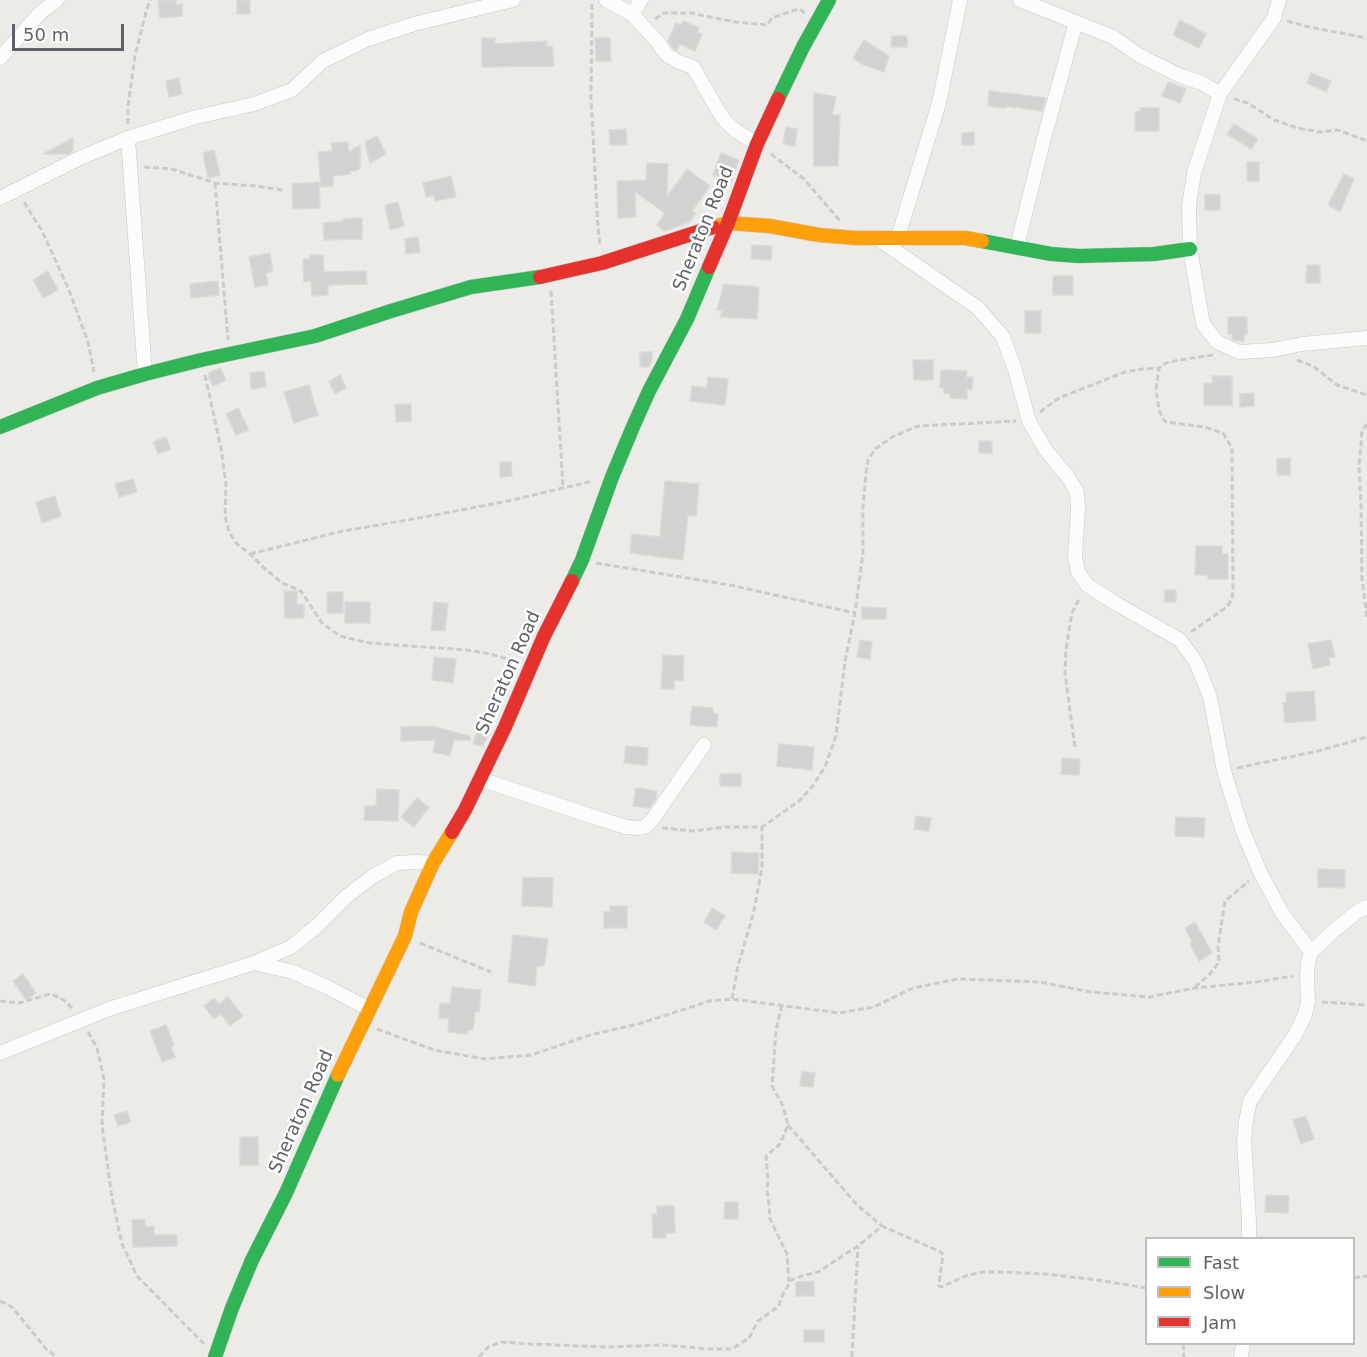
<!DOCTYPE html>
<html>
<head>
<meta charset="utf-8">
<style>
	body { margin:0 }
	#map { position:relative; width:1367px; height:1357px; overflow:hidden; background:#ecebe8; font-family:"DejaVu Sans",sans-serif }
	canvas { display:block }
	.legend { position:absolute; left:1145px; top:1237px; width:210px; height:108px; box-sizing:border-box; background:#fff; border:2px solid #bfc0c1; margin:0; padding:8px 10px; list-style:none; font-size:18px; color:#5e6165 }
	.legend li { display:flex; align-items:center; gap:12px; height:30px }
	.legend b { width:30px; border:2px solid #bfc0c1 }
	.scale { position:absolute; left:12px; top:24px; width:112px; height:27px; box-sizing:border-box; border:3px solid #5e6165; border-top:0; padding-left:8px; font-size:18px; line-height:21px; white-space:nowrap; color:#5e6165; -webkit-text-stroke:4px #fff; paint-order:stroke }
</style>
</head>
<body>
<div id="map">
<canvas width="1367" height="1357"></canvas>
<ul class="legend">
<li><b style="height:8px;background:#30b455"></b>Fast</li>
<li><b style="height:8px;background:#ff9f0a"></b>Slow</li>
<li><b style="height:8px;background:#e5322d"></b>Jam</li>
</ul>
<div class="scale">50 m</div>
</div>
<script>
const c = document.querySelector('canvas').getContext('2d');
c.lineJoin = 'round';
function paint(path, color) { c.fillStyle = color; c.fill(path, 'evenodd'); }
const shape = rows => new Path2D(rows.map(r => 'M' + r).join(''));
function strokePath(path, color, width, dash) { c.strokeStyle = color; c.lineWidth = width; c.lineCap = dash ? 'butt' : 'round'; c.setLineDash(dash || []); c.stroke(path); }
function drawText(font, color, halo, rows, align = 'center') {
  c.font = font + ' "DejaVu Sans",sans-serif'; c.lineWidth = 5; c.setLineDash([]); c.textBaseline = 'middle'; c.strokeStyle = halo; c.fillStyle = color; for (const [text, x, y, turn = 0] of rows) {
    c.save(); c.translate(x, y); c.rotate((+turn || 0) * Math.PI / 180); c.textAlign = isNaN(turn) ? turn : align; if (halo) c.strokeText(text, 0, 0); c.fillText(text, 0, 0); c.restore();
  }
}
const building = shape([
	[158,0,176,0,176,5,182,4,182,16,160,18,158,0],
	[237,0,250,0,250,14,237,14,237,0],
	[1180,20,1206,34,1199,48,1173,35,1180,20],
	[683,21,699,28,697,32,702,34,695,51,680,44,677,50,673,48,668,41,676,23,681,25,683,21],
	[892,36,907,36,907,47,891,47,892,36],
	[482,38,495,38,495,44,547,41,547,46,552,46,554,66,482,67,482,38],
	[595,38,610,38,611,61,596,61,595,38],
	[864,40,889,56,884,72,862,64,853,58,864,40],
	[1311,73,1331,81,1326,92,1307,83,1311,73],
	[179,78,182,94,169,97,166,81,179,78],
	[1168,82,1186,89,1180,103,1162,96,1168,82],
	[989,91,1007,93,1046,98,1042,111,1006,106,1006,108,988,106,989,91],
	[814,93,836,97,832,115,840,115,838,166,814,166,814,93],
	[1140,108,1159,108,1159,131,1135,131,1135,112,1140,112,1140,108],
	[1234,124,1258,139,1251,149,1227,134,1234,124],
	[786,127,797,129,795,146,783,144,786,127],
	[626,129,627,145,610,145,609,130,626,129],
	[974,132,974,145,962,145,962,133,974,132],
	[377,136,386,154,370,163,365,142,377,136],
	[73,138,73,151,69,154,43,154,73,138],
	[348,142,349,152,360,145,360,168,355,171,350,171,350,174,333,176,333,186,321,187,318,152,332,151,331,143,348,142],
	[214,150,220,175,208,178,203,153,214,150],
	[721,153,739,160,731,182,713,175,721,153],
	[1247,162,1259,162,1259,181,1247,181,1247,162],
	[647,163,668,164,667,197,687,169,710,186,692,211,696,213,690,222,664,231,657,225,665,213,635,192,636,217,618,218,617,181,646,180,647,163],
	[1344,174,1354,179,1340,212,1328,205,1344,174],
	[451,176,456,197,435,201,434,195,426,197,423,183,451,176],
	[319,182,320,208,293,209,292,184,319,182],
	[1205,194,1220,195,1220,210,1205,210,1205,194],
	[398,202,404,226,390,230,385,205,398,202],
	[362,218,362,239,324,240,323,223,343,221,343,219,362,218],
	[418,237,420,252,406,254,405,239,418,237],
	[752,245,772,246,771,260,751,259,752,245],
	[270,253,273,271,266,273,268,285,255,287,249,257,270,253],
	[310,255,323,255,324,272,366,271,367,284,328,285,328,295,312,296,311,281,304,282,303,259,310,259,310,255],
	[1307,265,1320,265,1320,283,1306,283,1307,265],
	[48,271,58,290,43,298,33,280,48,271],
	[1053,276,1073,276,1073,295,1053,295,1053,276],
	[218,281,219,295,191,298,190,284,218,281],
	[724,284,759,287,757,319,720,317,722,311,717,310,724,284],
	[1025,311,1041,311,1041,333,1025,333,1025,311],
	[1228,317,1247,317,1247,334,1244,334,1244,341,1237,341,1232,339,1232,334,1228,334,1228,317],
	[640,352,652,352,652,361,649,367,640,367,640,352],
	[913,360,933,360,933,380,914,380,913,360],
	[220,368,226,380,213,386,209,378,209,373,220,368],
	[941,370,967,371,966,377,973,377,972,389,967,389,967,399,950,398,950,394,944,394,944,388,940,388,941,370],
	[264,371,266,387,251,389,250,373,264,371],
	[340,375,346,388,335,394,329,382,340,375],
	[1212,376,1232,376,1232,405,1204,405,1204,383,1213,383,1212,376],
	[708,377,728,379,725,405,690,401,692,386,707,388,708,377],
	[309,385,318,415,294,423,284,392,309,385],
	[1254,393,1254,406,1240,407,1240,394,1254,393],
	[411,404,411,421,396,422,395,405,411,404],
	[238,408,249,430,236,435,226,414,238,408],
	[166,437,171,449,158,454,153,442,166,437],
	[979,441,992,441,992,453,979,453,979,441],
	[1290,458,1291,475,1277,475,1277,459,1290,458],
	[500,462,511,462,512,476,500,477,500,462],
	[133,479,137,492,119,497,115,484,133,479],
	[665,481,699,484,696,516,688,515,683,560,630,553,632,534,660,537,665,481],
	[55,496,61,516,42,523,36,502,55,496],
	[1196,546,1222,546,1222,554,1228,554,1228,579,1208,579,1208,575,1195,575,1196,546],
	[1165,590,1176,590,1176,602,1164,602,1165,590],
	[284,591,297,591,297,605,304,604,304,618,285,618,284,591],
	[327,592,343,592,343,613,327,613,327,592],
	[345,602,370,602,370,623,345,623,345,602],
	[434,602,448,604,445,631,431,630,434,602],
	[862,607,886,608,886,619,862,619,862,607],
	[860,640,872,642,870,659,857,657,860,640],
	[1331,640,1335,657,1329,658,1330,665,1313,669,1308,644,1331,640],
	[663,655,684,656,683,681,674,680,674,689,661,689,663,655],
	[434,657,456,659,453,683,432,680,434,657],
	[1314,691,1316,720,1285,723,1283,703,1287,702,1286,693,1314,691],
	[692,706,713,708,713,713,718,714,717,727,690,725,692,706],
	[431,726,470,736,470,740,454,740,450,756,433,752,436,740,401,741,401,727,431,726],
	[478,728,490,731,483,746,473,744,478,728],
	[779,744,814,747,812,770,777,766,779,744],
	[626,746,648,748,647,765,624,763,626,746],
	[1062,758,1080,759,1079,775,1061,774,1062,758],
	[720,774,741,774,741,786,720,786,720,774],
	[636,788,657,791,656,799,649,808,633,806,636,788],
	[377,789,399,790,398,821,364,820,365,806,376,806,377,789],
	[417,798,429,807,414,827,401,817,417,798],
	[916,816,931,818,929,831,914,829,916,816],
	[1176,817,1205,818,1204,837,1175,836,1176,817],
	[732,852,759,853,758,874,731,873,732,852],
	[1318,869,1345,870,1345,888,1318,887,1318,869],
	[523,877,553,878,552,907,522,906,523,877],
	[610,906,627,906,627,928,604,928,604,912,610,912,610,906],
	[712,908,725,916,716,930,704,922,712,908],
	[1195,922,1212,953,1199,961,1190,944,1192,942,1185,928,1195,922],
	[513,935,548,939,544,966,537,966,535,986,508,982,513,935],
	[23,974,36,993,26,1000,13,981,23,974],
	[452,987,481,990,479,1012,475,1012,473,1030,468,1030,467,1034,448,1032,449,1019,439,1018,440,1003,450,1004,452,987],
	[228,997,243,1016,230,1026,221,1014,214,1019,204,1006,214,998,219,1004,228,997],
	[166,1025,174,1045,171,1047,175,1057,162,1062,150,1031,166,1025],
	[802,1071,815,1073,813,1087,800,1086,802,1071],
	[127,1111,131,1122,118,1126,114,1115,127,1111],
	[1306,1116,1314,1139,1301,1144,1293,1120,1306,1116],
	[240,1137,258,1137,258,1165,240,1165,240,1137],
	[1266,1195,1289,1196,1288,1213,1265,1212,1266,1195],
	[725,1202,738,1202,738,1219,724,1219,725,1202],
	[657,1206,674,1206,675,1233,666,1233,666,1238,653,1238,652,1214,657,1214,657,1206],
	[145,1219,145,1227,154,1226,154,1235,177,1235,177,1246,133,1247,132,1220,145,1219],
	[814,1281,814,1296,796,1296,796,1282,814,1281],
	[804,1330,824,1330,824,1342,804,1342,804,1330]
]);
const path = shape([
	[592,4,591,98,598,227,600,246],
	[655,19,664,13,691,13,735,22,767,25,772,18,792,11,799,9,805,13],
	[1287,21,1309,27,1367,38],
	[1234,99,1248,103,1274,120,1297,128,1320,132,1338,130,1367,141],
	[128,124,128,106,135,56,146,12,150,0],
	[771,154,804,179,841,222],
	[144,167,172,169,215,183,255,186,283,190],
	[215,183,228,340],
	[24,202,42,231,69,290,88,342,94,372],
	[551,291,563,487],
	[1297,360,1313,366,1337,385,1367,395],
	[205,375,221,448,226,484,225,516,229,532,236,543,250,554,263,567,282,583,301,591,322,623,340,636,369,643,467,650,491,654,517,662],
	[1040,412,1059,398,1125,372,1143,369,1159,368],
	[1367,424,1362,431,1359,467,1361,504,1362,578,1367,619],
	[250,554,343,531,419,518,508,501,593,481],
	[596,563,730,585,855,613],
	[1191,632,1227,607,1232,599,1233,587,1232,448,1223,433,1204,427,1166,422,1162,418,1159,409,1156,390,1159,368,1166,363,1179,360,1213,355],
	[1075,747,1065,674,1066,649,1072,613,1080,597],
	[1237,768,1318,751,1367,737],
	[662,828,694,831,725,827,762,827,799,801,812,787,825,767,836,736,845,661,855,613,863,553,863,507,866,473,868,460,875,449,892,437,918,426,1016,421],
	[420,943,491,972],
	[1195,987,1209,975,1219,962,1218,946,1225,901,1249,881],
	[732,999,738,966,753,915,762,868,762,827],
	[0,1001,19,1003,50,994,58,997,65,1001,73,1009],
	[1322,1002,1367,1005],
	[782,1005,776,1030,772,1086,783,1106,788,1125,780,1144,766,1156,768,1180,767,1190,769,1205,770,1219,787,1254,789,1282],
	[377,1029,434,1050,485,1059,531,1055,590,1035,638,1024,710,1001,732,999,839,1013,874,1007,913,988,958,979,1040,982,1091,992,1149,997,1195,988,1256,982,1293,976],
	[88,1032,97,1048,104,1079,102,1125,112,1198,122,1244,137,1276,204,1344],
	[788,1125,857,1205,882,1226],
	[1354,1278,1367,1276],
	[0,1301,12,1307,47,1350,57,1357],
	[1183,1344,1184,1357],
	[479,1357,488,1347,501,1342,530,1344,607,1347,662,1345,712,1349,732,1349,749,1338,758,1321,779,1306,781,1298,791,1280,802,1276,818,1272,858,1246,882,1226,941,1252,943,1255,939,1283,939,1286,941,1287,968,1275,983,1272,999,1272,1046,1274,1098,1280,1146,1288],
	[852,1357,858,1246]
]);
const street = shape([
	[606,0,632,14,656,40,667,55,679,62,693,67,719,112,726,122,736,131,757,144],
	[1020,0,1113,37,1140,56,1181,76,1202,83,1220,94],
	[1279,0,1274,18,1220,94,1194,173,1189,206,1190,249,1203,324,1217,342,1239,352,1273,350,1302,344,1367,338],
	[632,14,641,0],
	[0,58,40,13,57,0],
	[128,138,145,374],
	[0,198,82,157,128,138,196,117,254,104,292,90,323,61,368,39,414,24,513,0],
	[898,237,939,103,960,0],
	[877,238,978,308,1003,337,1015,370,1029,421,1045,449,1068,477,1077,492,1078,509,1075,557,1078,572,1087,585,1115,603,1180,640,1196,662,1210,697,1224,771,1242,829,1260,872,1282,913,1311,952],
	[1017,247,1043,142,1076,22],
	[480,779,591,816,626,827,638,828,645,827,652,820,704,745],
	[254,963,293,972,327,987,369,1009],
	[0,1053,109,1009,254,963,291,947,317,926,347,896,373,876,397,863,417,862,433,863],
	[1249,1238,1249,1221,1244,1141,1246,1121,1250,1101,1295,1035,1305,1015,1308,1001,1307,974,1308,963,1311,952,1337,928,1358,911,1367,907],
	[1241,1357,1243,1344]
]);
const fast = shape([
	[778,99,803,47,829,0],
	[982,241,1051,254,1079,256,1154,254,1190,249],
	[0,427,97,388,145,374,201,360,315,336,391,311,471,287,540,277],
	[572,581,582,560,612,477,632,429,649,391,687,319,709,267],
	[215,1357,232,1308,252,1260,286,1193,338,1075]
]);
const slow = shape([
	[713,227,728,223,770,226,819,235,855,238,965,238,982,241],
	[338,1075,405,936,411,912,433,863,452,832]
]);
const jam = shape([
	[709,267,728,223,757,144,778,99],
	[540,277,602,263,713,227],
	[452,832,465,810,505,727,544,636,572,581]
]);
const streetNames = [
	["Sheraton Road",704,229,-68],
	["Sheraton Road",509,673,-66],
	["Sheraton Road",302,1112,-66]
];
paint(building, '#d3d2d1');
strokePath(building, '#dcdad8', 1.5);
strokePath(street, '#c7c7c7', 15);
strokePath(fast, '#c9c9c9', 15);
strokePath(slow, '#c9c9c9', 15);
strokePath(jam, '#c9c9c9', 15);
strokePath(path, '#c9cdcb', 3, [6, 3]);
strokePath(street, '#fcfcfc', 14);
strokePath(fast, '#30b455', 14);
strokePath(slow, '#ff9f0a', 14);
strokePath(jam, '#e5322d', 14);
drawText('18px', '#5e6165', '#fff', streetNames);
</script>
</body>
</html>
